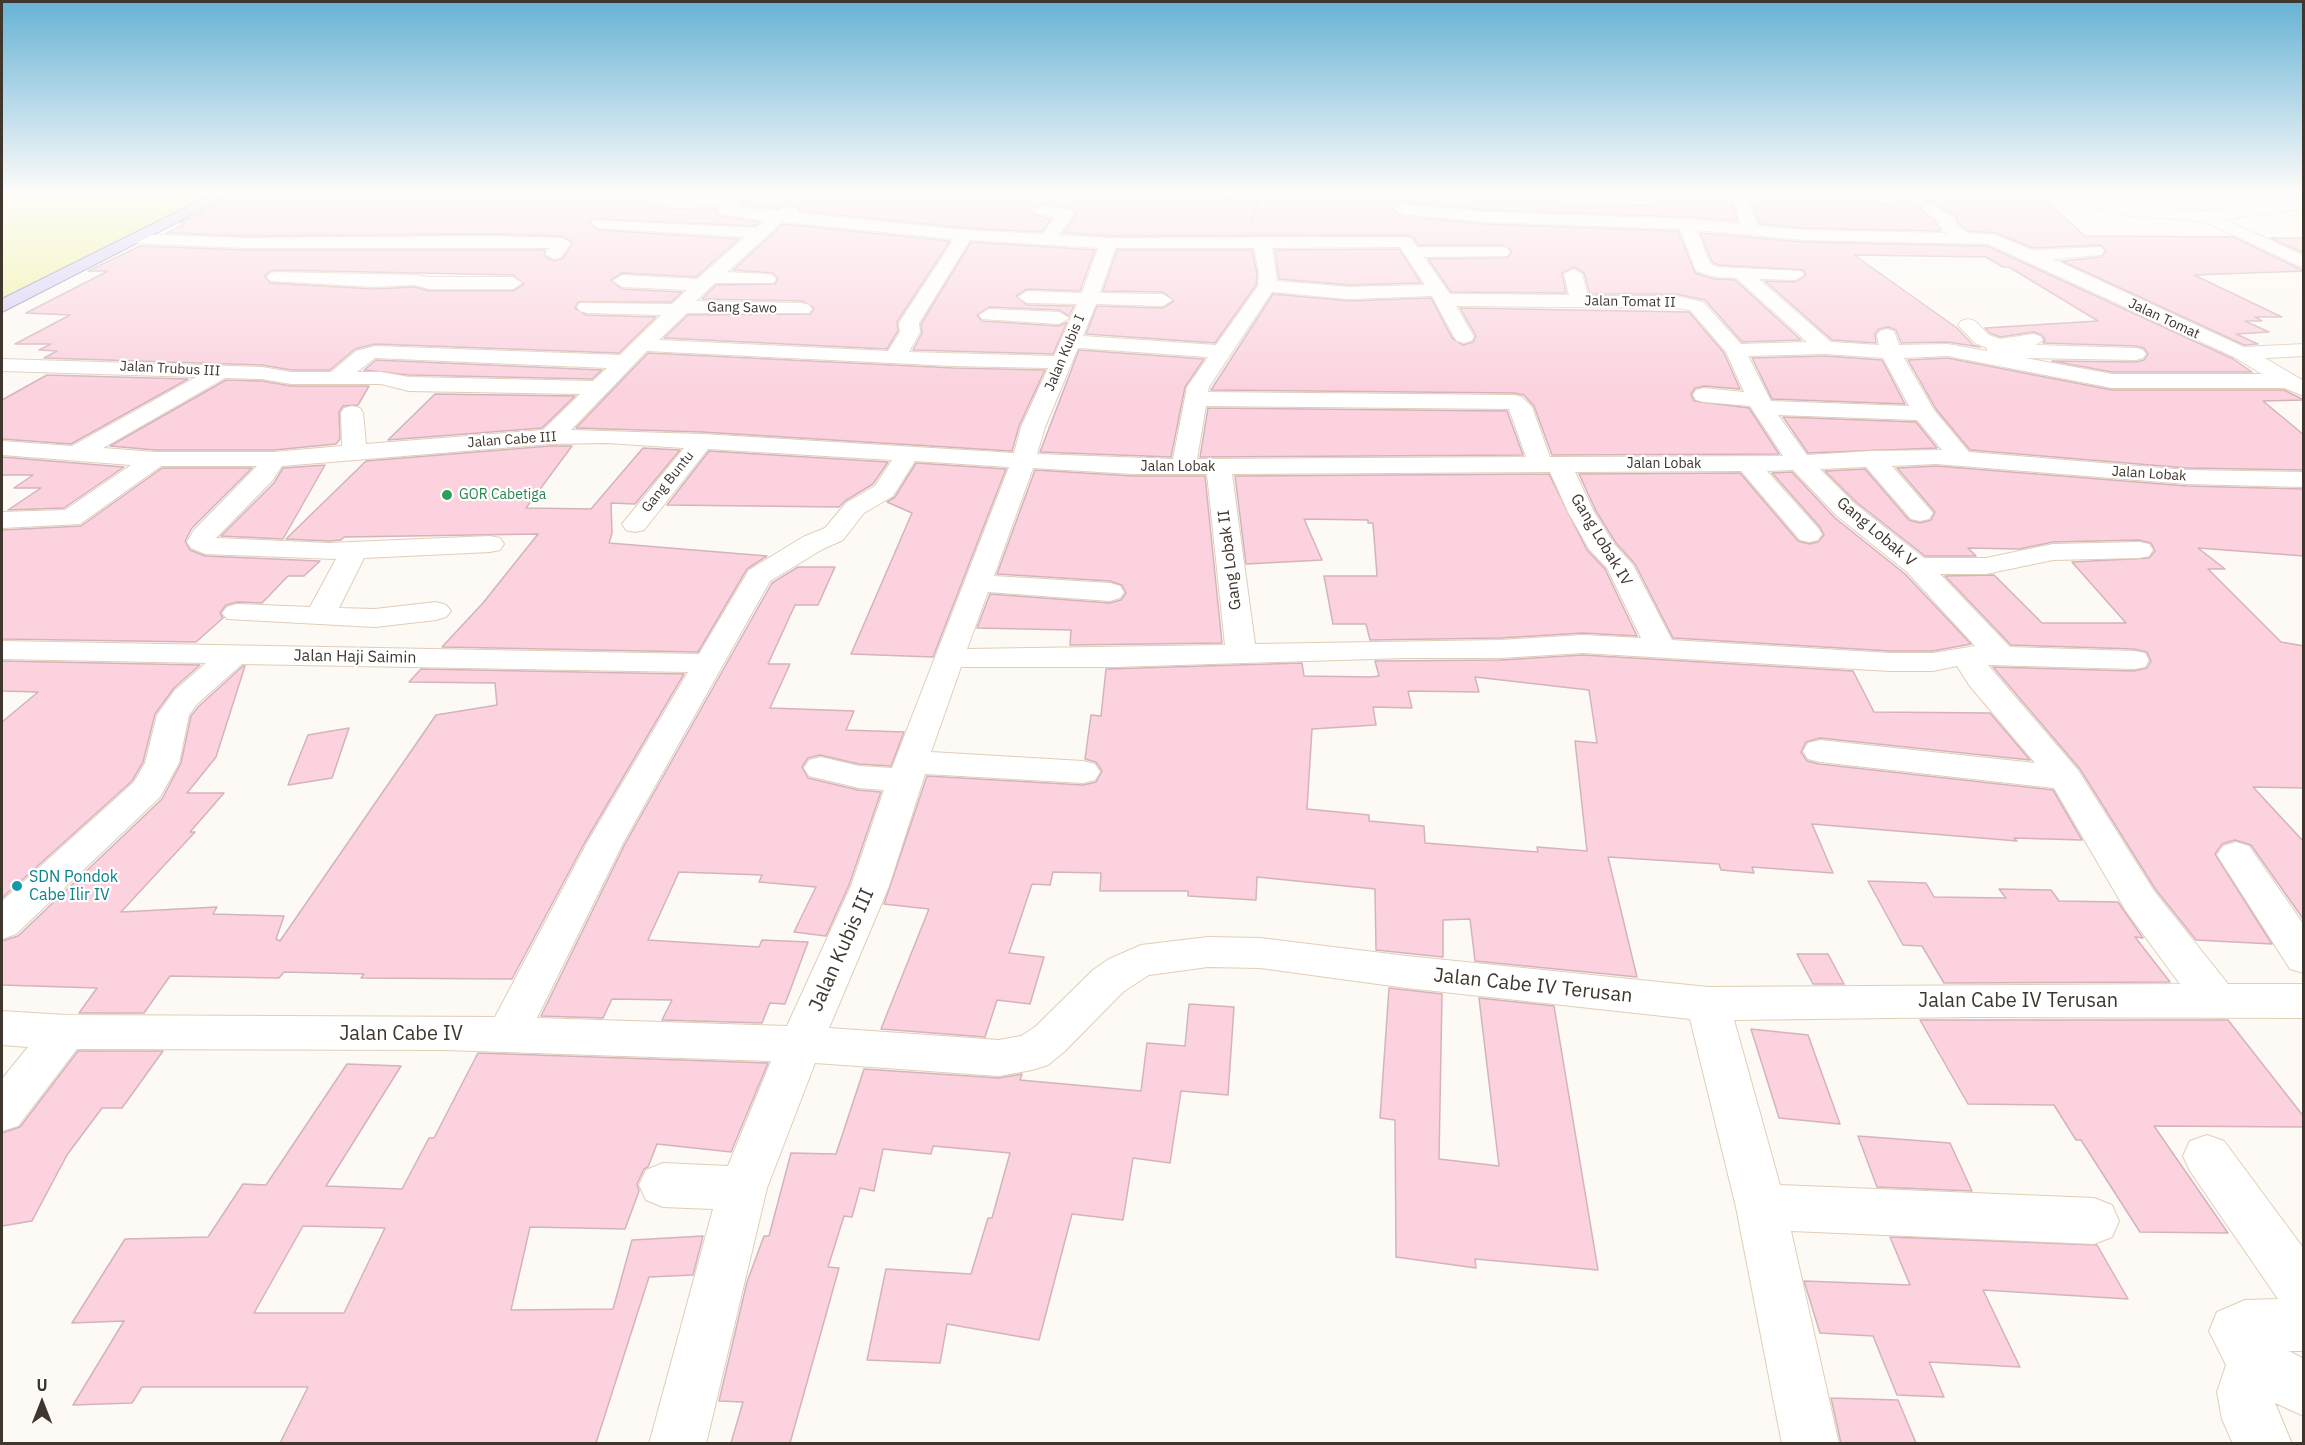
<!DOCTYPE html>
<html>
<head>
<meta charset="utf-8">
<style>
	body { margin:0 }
	#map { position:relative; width:2305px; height:1445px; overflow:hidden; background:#fdf9f4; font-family:"IBM Plex Sans",sans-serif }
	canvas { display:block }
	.frame { position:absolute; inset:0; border:3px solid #3f372e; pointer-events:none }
	.north { position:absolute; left:12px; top:1373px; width:60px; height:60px; -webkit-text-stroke:4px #fff; paint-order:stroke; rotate:0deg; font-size:16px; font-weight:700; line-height:24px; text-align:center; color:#3f372e }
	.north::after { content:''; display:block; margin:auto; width:21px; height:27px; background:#3f372e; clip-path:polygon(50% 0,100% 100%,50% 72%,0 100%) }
</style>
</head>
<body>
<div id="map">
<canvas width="2305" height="1445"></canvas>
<div class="frame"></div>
<div class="north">U</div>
</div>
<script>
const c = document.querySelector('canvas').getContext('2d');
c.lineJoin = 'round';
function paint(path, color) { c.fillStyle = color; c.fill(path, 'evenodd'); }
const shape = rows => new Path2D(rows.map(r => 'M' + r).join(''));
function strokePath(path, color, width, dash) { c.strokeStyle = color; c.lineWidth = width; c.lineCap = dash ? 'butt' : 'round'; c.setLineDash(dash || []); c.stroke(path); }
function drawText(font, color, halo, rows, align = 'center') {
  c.font = font + ' "IBM Plex Sans",sans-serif'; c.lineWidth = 4.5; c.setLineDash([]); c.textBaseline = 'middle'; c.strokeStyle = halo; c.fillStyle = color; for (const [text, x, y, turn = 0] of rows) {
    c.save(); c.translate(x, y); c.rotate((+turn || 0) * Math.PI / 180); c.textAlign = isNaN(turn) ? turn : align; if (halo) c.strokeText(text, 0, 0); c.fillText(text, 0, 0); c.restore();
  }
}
const green = shape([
	[2,191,219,191,2,301]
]);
const building = shape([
	[248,191,528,191,538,198,650,203,664,209,715,208,719,216,760,222,755,226,591,219,589,223,599,230,739,239,696,277,622,273,611,280,622,289,682,292,671,302,578,302,575,308,586,315,656,317,619,353,375,344,355,349,330,370,291,370,262,365,44,358,57,351,39,350,51,344,15,344,70,315,26,313,108,271,88,271,140,246,246,250,545,250,544,256,554,261,562,259,573,243,562,236,491,234,246,236,167,233,186,223,180,223,248,191],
	[276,270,513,275,524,284,513,291,429,291,415,287,374,289,270,283,265,276,270,271,276,270],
	[660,191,734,191,728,194,668,195,660,191],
	[759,191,1076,191,1086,198,1151,198,1161,191,1541,191,1546,196,1554,196,1561,203,1654,205,1655,191,1723,191,1730,198,1738,221,1687,217,1485,210,1402,202,1392,210,1402,216,1485,224,1678,231,1695,273,1714,279,1735,280,1801,340,1742,342,1705,300,1676,294,1590,294,1584,273,1574,267,1562,273,1566,293,1451,292,1428,259,1507,258,1512,251,1501,245,1418,245,1413,237,1405,235,1108,236,1063,233,1076,215,1074,210,1041,203,1031,210,1035,215,1051,219,1042,232,965,228,799,211,799,207,792,204,777,209,740,205,759,191],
	[1746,191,1873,198,1880,204,1892,204,1896,200,1889,191,2019,191,2021,194,2041,196,2085,236,2233,237,2304,271,2194,275,2282,317,2255,317,2262,321,2245,321,2269,332,2236,334,2258,344,2244,345,2062,261,2101,257,2106,251,2101,245,2033,248,1996,233,1969,231,1958,223,1956,216,1930,201,1919,208,1937,223,1941,231,1804,228,1760,224,1746,191],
	[783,224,950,241,897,322,898,331,887,349,664,338,688,315,811,314,814,308,802,301,702,299,716,285,775,284,778,279,773,273,733,270,783,224],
	[1700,233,1804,242,1987,246,2233,359,2252,372,2112,372,2052,361,2136,362,2144,360,2148,354,2144,348,2136,346,2043,343,2045,340,2042,335,2034,332,2000,337,1990,333,1985,328,2098,321,2009,267,2003,267,1986,257,1854,255,1957,328,1973,345,1980,347,1947,342,1901,343,1896,330,1888,327,1879,329,1875,334,1876,343,1832,340,1765,281,1796,282,1806,275,1803,270,1718,265,1712,262,1700,233],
	[2270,238,2304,238,2304,253,2270,238],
	[971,242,1095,250,1080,291,1027,289,1016,296,1027,305,1074,306,1069,316,1059,310,989,307,977,315,982,321,1059,326,1067,322,1053,354,913,350,922,333,921,324,971,242],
	[1399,249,1421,283,1349,285,1279,279,1275,250,1399,249],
	[1117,250,1252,250,1257,273,1256,285,1215,343,1086,334,1097,306,1163,308,1174,301,1163,292,1103,291,1117,250],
	[1273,294,1349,301,1431,298,1452,338,1463,345,1473,342,1476,336,1460,308,1689,312,1724,353,1740,389,1704,386,1695,388,1691,394,1694,401,1749,408,1779,454,1552,455,1534,406,1524,395,1514,393,1211,390,1273,294],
	[1079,350,1204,359,1185,387,1171,457,1040,452,1079,350],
	[648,353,953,368,1045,370,1019,426,1012,451,702,432,576,428,648,353],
	[1825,356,1882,360,1905,404,1772,399,1752,358,1825,356],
	[1947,358,2112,390,2284,390,2304,400,2263,401,2304,435,2304,470,2187,468,1970,450,1936,409,1908,360,1947,358],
	[376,360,602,370,592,379,409,375,364,370,376,360],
	[47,375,188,379,71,444,2,439,2,400,47,375],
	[226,380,262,381,291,386,369,386,358,405,343,406,339,412,340,439,336,444,274,450,155,450,110,446,226,380],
	[435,394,575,396,542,428,388,440,435,394],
	[1208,408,1507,411,1523,455,1200,457,1208,408],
	[1783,417,1916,422,1937,448,1808,453,1783,417],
	[550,446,572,446,526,508,591,509,643,448,680,450,635,504,611,503,612,533,609,543,767,556,747,569,698,652,442,647,483,603,538,534,344,537,341,540,329,541,286,539,366,461,550,446],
	[709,451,888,462,873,484,845,501,839,507,667,505,709,451],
	[2,457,124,467,64,508,8,510,41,488,14,488,33,475,2,475,2,457],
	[916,463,1006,469,933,657,851,654,912,513,887,502,895,497,916,463],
	[325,465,283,539,221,536,274,483,283,468,325,465],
	[1936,466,2187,486,2304,489,2304,556,2198,548,2225,569,2208,569,2281,642,2304,646,2304,788,2253,787,2304,842,2304,920,2251,845,2235,840,2222,844,2215,854,2272,944,2196,940,2156,890,2080,769,1993,667,2134,671,2147,668,2151,661,2147,652,2134,649,2011,645,1945,576,1994,575,2042,623,2126,623,2072,562,2149,558,2155,551,2151,543,2139,540,2053,542,2019,549,1968,548,1976,556,1925,556,1856,502,1825,471,1865,469,1909,520,1920,523,1931,520,1935,512,1897,468,1936,466],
	[162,468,252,468,192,528,185,541,190,550,205,556,320,561,304,576,288,576,262,603,237,602,226,605,220,613,223,618,196,642,2,639,2,530,81,526,162,468],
	[1035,470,1133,476,1205,476,1222,643,1070,645,1071,630,977,628,990,594,1110,603,1121,600,1126,593,1122,585,1110,581,997,574,1035,470],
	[1792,472,1835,518,1905,574,1971,644,1933,651,1890,651,1673,638,1635,564,1616,543,1596,511,1579,474,1740,473,1798,541,1809,544,1818,542,1824,535,1820,527,1772,473,1792,472],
	[1549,474,1587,550,1605,569,1637,636,1583,633,1500,638,1370,640,1366,624,1333,624,1324,576,1377,576,1373,523,1368,523,1368,520,1304,519,1322,560,1246,564,1235,476,1549,474],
	[798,567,835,567,818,605,795,605,768,664,790,664,770,708,854,711,846,730,904,732,891,766,859,764,820,755,808,758,802,767,808,778,858,790,881,792,849,885,826,936,794,932,816,887,759,882,762,875,679,872,648,940,759,947,762,940,808,942,785,1004,770,1003,762,1023,662,1020,672,1000,612,999,603,1018,541,1016,625,844,772,583,798,567],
	[1583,655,1853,671,1874,712,1990,713,2030,760,1820,738,1806,742,1801,752,1807,761,1819,764,2053,790,2082,840,2014,838,2017,841,1812,824,1833,873,1752,867,1754,873,1721,870,1719,864,1608,857,1637,977,1475,961,1470,919,1443,920,1443,957,1376,950,1375,889,1257,877,1256,900,1188,896,1188,891,1100,891,1101,873,1053,872,1050,885,1032,884,1009,953,1044,957,1030,1004,997,1000,985,1037,881,1029,929,909,884,904,927,776,1083,785,1096,782,1102,771,1096,762,1085,759,1091,715,1101,716,1106,669,1302,663,1304,676,1371,677,1379,676,1375,661,1500,660,1583,655],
	[1475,677,1589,690,1597,743,1575,741,1587,851,1537,847,1538,852,1425,843,1424,826,1369,821,1369,815,1307,809,1312,729,1376,725,1373,707,1412,708,1408,691,1479,692,1475,677],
	[2,661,200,665,174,688,155,714,143,762,132,781,2,898,2,722,38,692,2,691,2,661],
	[243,666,245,666,216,757,187,793,224,793,190,832,195,832,121,912,217,907,213,914,284,916,276,939,280,941,436,715,497,705,495,683,409,682,421,669,684,674,585,842,512,979,361,978,364,974,284,972,279,978,170,976,144,1013,79,1013,97,988,2,985,2,941,18,936,162,799,181,763,191,716,199,706,243,666],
	[349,728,332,778,288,785,308,735,349,728],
	[1868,881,1926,883,1934,897,2006,898,1999,889,2051,890,2059,901,2118,902,2143,938,2135,937,2170,982,1944,983,1922,946,1903,945,1868,881],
	[1797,954,1828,954,1844,984,1813,984,1797,954],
	[1389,988,1442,994,1439,1159,1499,1166,1479,998,1554,1006,1598,1270,1475,1259,1476,1268,1396,1257,1395,1120,1380,1118,1389,988],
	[1189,1004,1234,1007,1228,1095,1181,1091,1170,1163,1133,1158,1123,1220,1072,1214,1039,1340,947,1324,940,1363,867,1360,886,1269,971,1274,988,1218,992,1218,1010,1153,933,1146,931,1154,883,1149,874,1191,860,1188,852,1217,844,1216,828,1267,839,1268,790,1443,731,1443,743,1402,719,1401,747,1282,764,1236,769,1236,791,1153,836,1154,864,1069,999,1078,1022,1074,1020,1080,1141,1091,1147,1043,1185,1046,1189,1004],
	[1920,1020,2228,1020,2304,1117,2304,1127,2154,1126,2228,1233,2140,1232,2081,1140,2076,1140,2054,1105,1968,1104,1920,1020],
	[1751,1029,1808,1035,1840,1124,1779,1118,1751,1029],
	[78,1051,163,1051,122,1108,102,1108,67,1155,32,1221,2,1226,2,1133,20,1127,78,1051],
	[478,1053,768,1063,731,1152,657,1144,648,1167,644,1169,637,1184,639,1191,625,1229,530,1227,511,1310,613,1309,632,1240,703,1236,693,1275,649,1277,596,1443,280,1443,308,1387,142,1387,132,1403,73,1405,124,1321,72,1323,125,1239,208,1237,243,1184,266,1185,347,1064,401,1066,326,1186,402,1189,429,1138,434,1138,478,1053],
	[303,1226,385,1228,344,1313,254,1313,303,1226],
	[1858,1136,1950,1143,1972,1191,1877,1187,1858,1136],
	[1890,1237,2097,1245,2128,1299,1983,1290,2020,1367,1929,1362,1944,1397,1897,1395,1873,1336,1820,1333,1804,1281,1910,1285,1890,1237],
	[1831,1398,1898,1400,1916,1443,1841,1443,1831,1398]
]);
const path = shape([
	[1175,194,1258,201,1252,220]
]);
const minor = shape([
	[530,191,655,191,667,197,729,196,738,191,757,191,733,207,777,211,791,206,797,208,797,213,965,230,1043,234,1055,217,1035,213,1033,210,1041,205,1072,211,1074,214,1059,235,1108,238,1405,237,1411,238,1417,247,1501,247,1507,248,1510,252,1507,256,1424,257,1450,294,1569,295,1564,274,1573,269,1582,274,1588,296,1676,296,1703,302,1741,344,1807,342,1736,278,1715,277,1696,271,1680,229,1485,222,1402,214,1394,209,1402,204,1485,212,1687,219,1741,224,1732,197,1725,191,1744,191,1758,226,1804,230,1947,233,1939,225,1940,222,1921,208,1929,203,1955,218,1956,224,1968,233,1995,235,2033,250,2101,247,2104,251,2101,255,2053,259,2244,347,2304,344,2304,356,2265,358,2304,381,2304,396,2284,388,2112,388,1947,356,1904,358,1934,410,1969,452,2187,470,2304,472,2304,487,2187,484,1936,464,1892,466,1933,513,1929,519,1920,521,1911,519,1866,467,1820,469,1855,504,1924,558,1986,558,2053,544,2139,542,2149,544,2153,550,2149,556,2139,558,2053,560,1986,574,1940,574,2010,647,2134,651,2145,653,2149,660,2145,667,2134,669,1988,665,2078,770,2154,891,2228,984,2304,984,2304,1018,1972,1017,1734,1020,1780,1185,2094,1198,2112,1205,2119,1221,2112,1237,2094,1244,1791,1231,1839,1444,1782,1444,1736,1207,1690,1019,1407,988,1260,968,1208,967,1149,975,1123,992,1065,1051,1048,1065,1032,1070,999,1076,815,1063,767,1188,706,1444,649,1444,713,1209,663,1207,646,1200,639,1185,646,1170,663,1163,728,1166,771,1061,445,1050,77,1049,18,1126,2,1131,2,1079,28,1047,2,1045,2,1011,66,1015,495,1017,587,843,688,672,242,664,197,704,189,715,179,763,160,797,16,934,2,939,2,901,134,782,145,763,157,715,175,690,206,663,2,659,2,641,699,654,749,570,803,537,825,528,846,503,875,486,892,460,708,449,644,530,635,532,626,530,622,524,684,448,607,443,550,444,282,466,272,481,216,538,329,543,490,536,500,538,504,544,500,550,490,552,364,558,339,608,375,609,436,602,446,605,451,611,446,617,436,620,375,627,227,619,222,613,227,607,237,604,310,607,336,559,205,554,191,548,187,542,194,530,257,466,161,466,80,524,2,528,2,512,65,510,131,465,2,455,2,441,72,446,196,377,2,371,2,359,262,367,291,372,331,372,356,351,375,346,620,355,661,315,587,313,580,311,577,307,580,303,672,304,687,290,622,287,613,281,622,275,697,279,745,237,599,228,591,223,593,220,756,228,765,220,719,214,717,206,664,207,651,201,538,196,530,191],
	[782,222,954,239,899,323,900,332,888,351,659,340,687,313,809,313,812,309,809,305,802,303,696,301,715,283,773,283,776,279,773,275,767,274,727,272,782,222],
	[1697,230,1804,240,1988,244,2234,357,2262,374,2112,374,2025,358,2136,360,2143,358,2146,354,2143,350,2136,348,2036,345,2043,340,2040,336,2033,334,2000,339,1989,335,1975,321,1968,319,1961,321,1958,325,1975,343,1987,348,1987,351,1947,344,1899,345,1894,331,1887,329,1880,331,1877,335,1879,345,1831,342,1759,279,1795,280,1804,275,1801,271,1717,267,1710,264,1697,230],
	[970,240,1098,248,1082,293,1027,291,1018,297,1027,303,1077,304,1054,356,909,352,920,332,919,323,970,240],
	[1400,247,1425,285,1349,287,1277,281,1272,248,1400,247],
	[1115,248,1254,248,1259,273,1258,286,1216,345,1083,336,1096,304,1163,306,1172,300,1163,294,1100,293,1115,248],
	[1272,292,1349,299,1432,296,1454,337,1457,341,1464,343,1471,341,1474,337,1456,306,1676,308,1690,310,1726,352,1744,392,1704,388,1696,390,1693,395,1696,400,1704,402,1750,406,1783,456,1550,457,1532,407,1522,397,1514,395,1208,392,1209,387,1272,292],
	[1078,348,1208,357,1187,387,1173,459,1037,454,1045,427,1078,348],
	[647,351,953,366,1048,368,1021,427,1014,453,702,434,571,430,647,351],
	[1825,354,1883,358,1909,406,1771,401,1748,356,1825,354],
	[375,358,607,368,593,381,409,377,381,372,357,372,375,358],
	[225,378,262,379,291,384,381,384,409,391,580,394,543,430,366,444,363,413,360,408,352,406,344,408,341,413,342,446,274,452,155,452,103,448,225,378],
	[1206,406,1509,409,1526,457,1197,459,1206,406],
	[1778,415,1917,420,1942,450,1871,451,1807,455,1778,415],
	[915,461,1009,467,892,768,859,766,821,757,809,760,804,768,809,776,859,788,884,790,851,886,787,1026,537,1018,623,843,770,581,823,549,843,540,864,513,893,496,915,461],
	[1033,468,1133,474,1207,474,1225,645,967,649,988,592,1110,601,1120,598,1124,592,1120,586,1110,583,994,576,1033,468],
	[1793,470,1837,516,1907,572,1975,646,1933,653,1890,653,1672,640,1633,565,1614,544,1594,512,1575,472,1741,471,1800,540,1809,542,1818,540,1822,534,1818,528,1767,471,1793,470],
	[1550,472,1568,512,1589,549,1607,568,1641,638,1583,635,1500,640,1255,644,1232,474,1550,472],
	[1583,653,1890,671,1933,671,1957,666,1969,685,2035,763,1820,740,1808,743,1803,751,1808,759,1820,762,2054,788,2126,911,2180,984,1708,987,1407,956,1260,938,1208,937,1141,945,1109,959,1093,970,1035,1027,1021,1036,999,1040,829,1028,889,886,925,774,1083,783,1095,780,1100,772,1095,764,1083,761,931,752,961,667,1115,667,1405,658,1500,658,1583,653],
	[1078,191,1159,191,1151,196,1086,196,1078,191],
	[1869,191,1886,191,1894,199,1892,202,1880,202,1869,191],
	[2060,191,2081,191,2104,200,2130,206,2206,211,2304,199,2304,209,2224,219,2304,256,2304,268,2203,221,2130,216,2093,207,2060,191],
	[135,234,246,238,491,236,562,238,571,243,560,258,554,259,545,254,550,248,246,248,129,243,127,239,135,234],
	[276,272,415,275,429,277,513,277,522,283,513,289,429,289,415,285,374,287,270,281,267,277,270,273,276,272],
	[989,309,1059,312,1069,318,1059,324,982,319,979,315,989,309],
	[2236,842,2249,846,2304,925,2304,973,2290,969,2217,855,2223,846,2236,842],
	[2207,1135,2224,1141,2304,1249,2304,1351,2289,1351,2304,1359,2304,1416,2275,1403,2292,1444,2233,1444,2222,1419,2217,1392,2226,1365,2209,1331,2217,1312,2245,1300,2278,1299,2190,1171,2183,1156,2190,1141,2207,1135]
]);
const major = shape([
	[219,191,238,191,2,312,2,299,219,191]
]);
const markers = [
	[447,495,6,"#2e9e5b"],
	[17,886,6,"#0f9aa8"]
];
const farStreetnames = [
	["Jalan Tomat II",1630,302,1],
	["Gang Sawo",742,308,1],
	["Jalan Tomat",2164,319,25],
	["Jalan Kubis I",1065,353,-67],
	["Jalan Trubus III",170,369,3],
	["Jalan Cabe III",512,440,-4],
	["Jalan Lobak",1664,464],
	["Jalan Lobak",1178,467],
	["Jalan Lobak",2149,474,4],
	["Gang Buntu",668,482,-51]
];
const farLeisurenames = [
	["GOR Cabetiga",459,495]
];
const streetNames = [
	["Gang Lobak V",1876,532,40],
	["Gang Lobak IV",1601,540,59],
	["Gang Lobak II",1230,560,-97],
	["Jalan Haji Saimin",355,657,1]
];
const cultureNames = [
	["SDN Pondok",29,877],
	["Cabe Ilir IV",29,895]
];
const nearStreetnames = [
	["Jalan Kubis III",842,950,-66],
	["Jalan Cabe IV Terusan",1533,986,6],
	["Jalan Cabe IV Terusan",2018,1001],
	["Jalan Cabe IV",401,1034]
];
paint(green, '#edf19e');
paint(building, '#fbd2de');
strokePath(building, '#d3b4bd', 1.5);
strokePath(minor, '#e1ceb7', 2);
strokePath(major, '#8f82ac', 2);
strokePath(path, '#9a948c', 2, [1.5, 2]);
paint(minor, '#fff');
paint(major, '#d6cdf6');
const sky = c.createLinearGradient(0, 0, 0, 393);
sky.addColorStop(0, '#66b2d5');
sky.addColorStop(0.49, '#fefcfa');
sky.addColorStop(1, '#fefcfa00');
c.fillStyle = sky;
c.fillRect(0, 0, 2305, 393);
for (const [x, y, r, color] of markers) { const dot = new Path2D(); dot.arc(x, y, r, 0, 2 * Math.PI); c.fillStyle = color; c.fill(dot); strokePath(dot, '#fff', 2); }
drawText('14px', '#3f372e', '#fff', farStreetnames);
drawText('14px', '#27864d', '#fff', farLeisurenames, 'left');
drawText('16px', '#3f372e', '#fff', streetNames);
drawText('16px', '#0d838f', '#fff', cultureNames, 'left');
drawText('20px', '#3f372e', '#fff', nearStreetnames);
</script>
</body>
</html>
